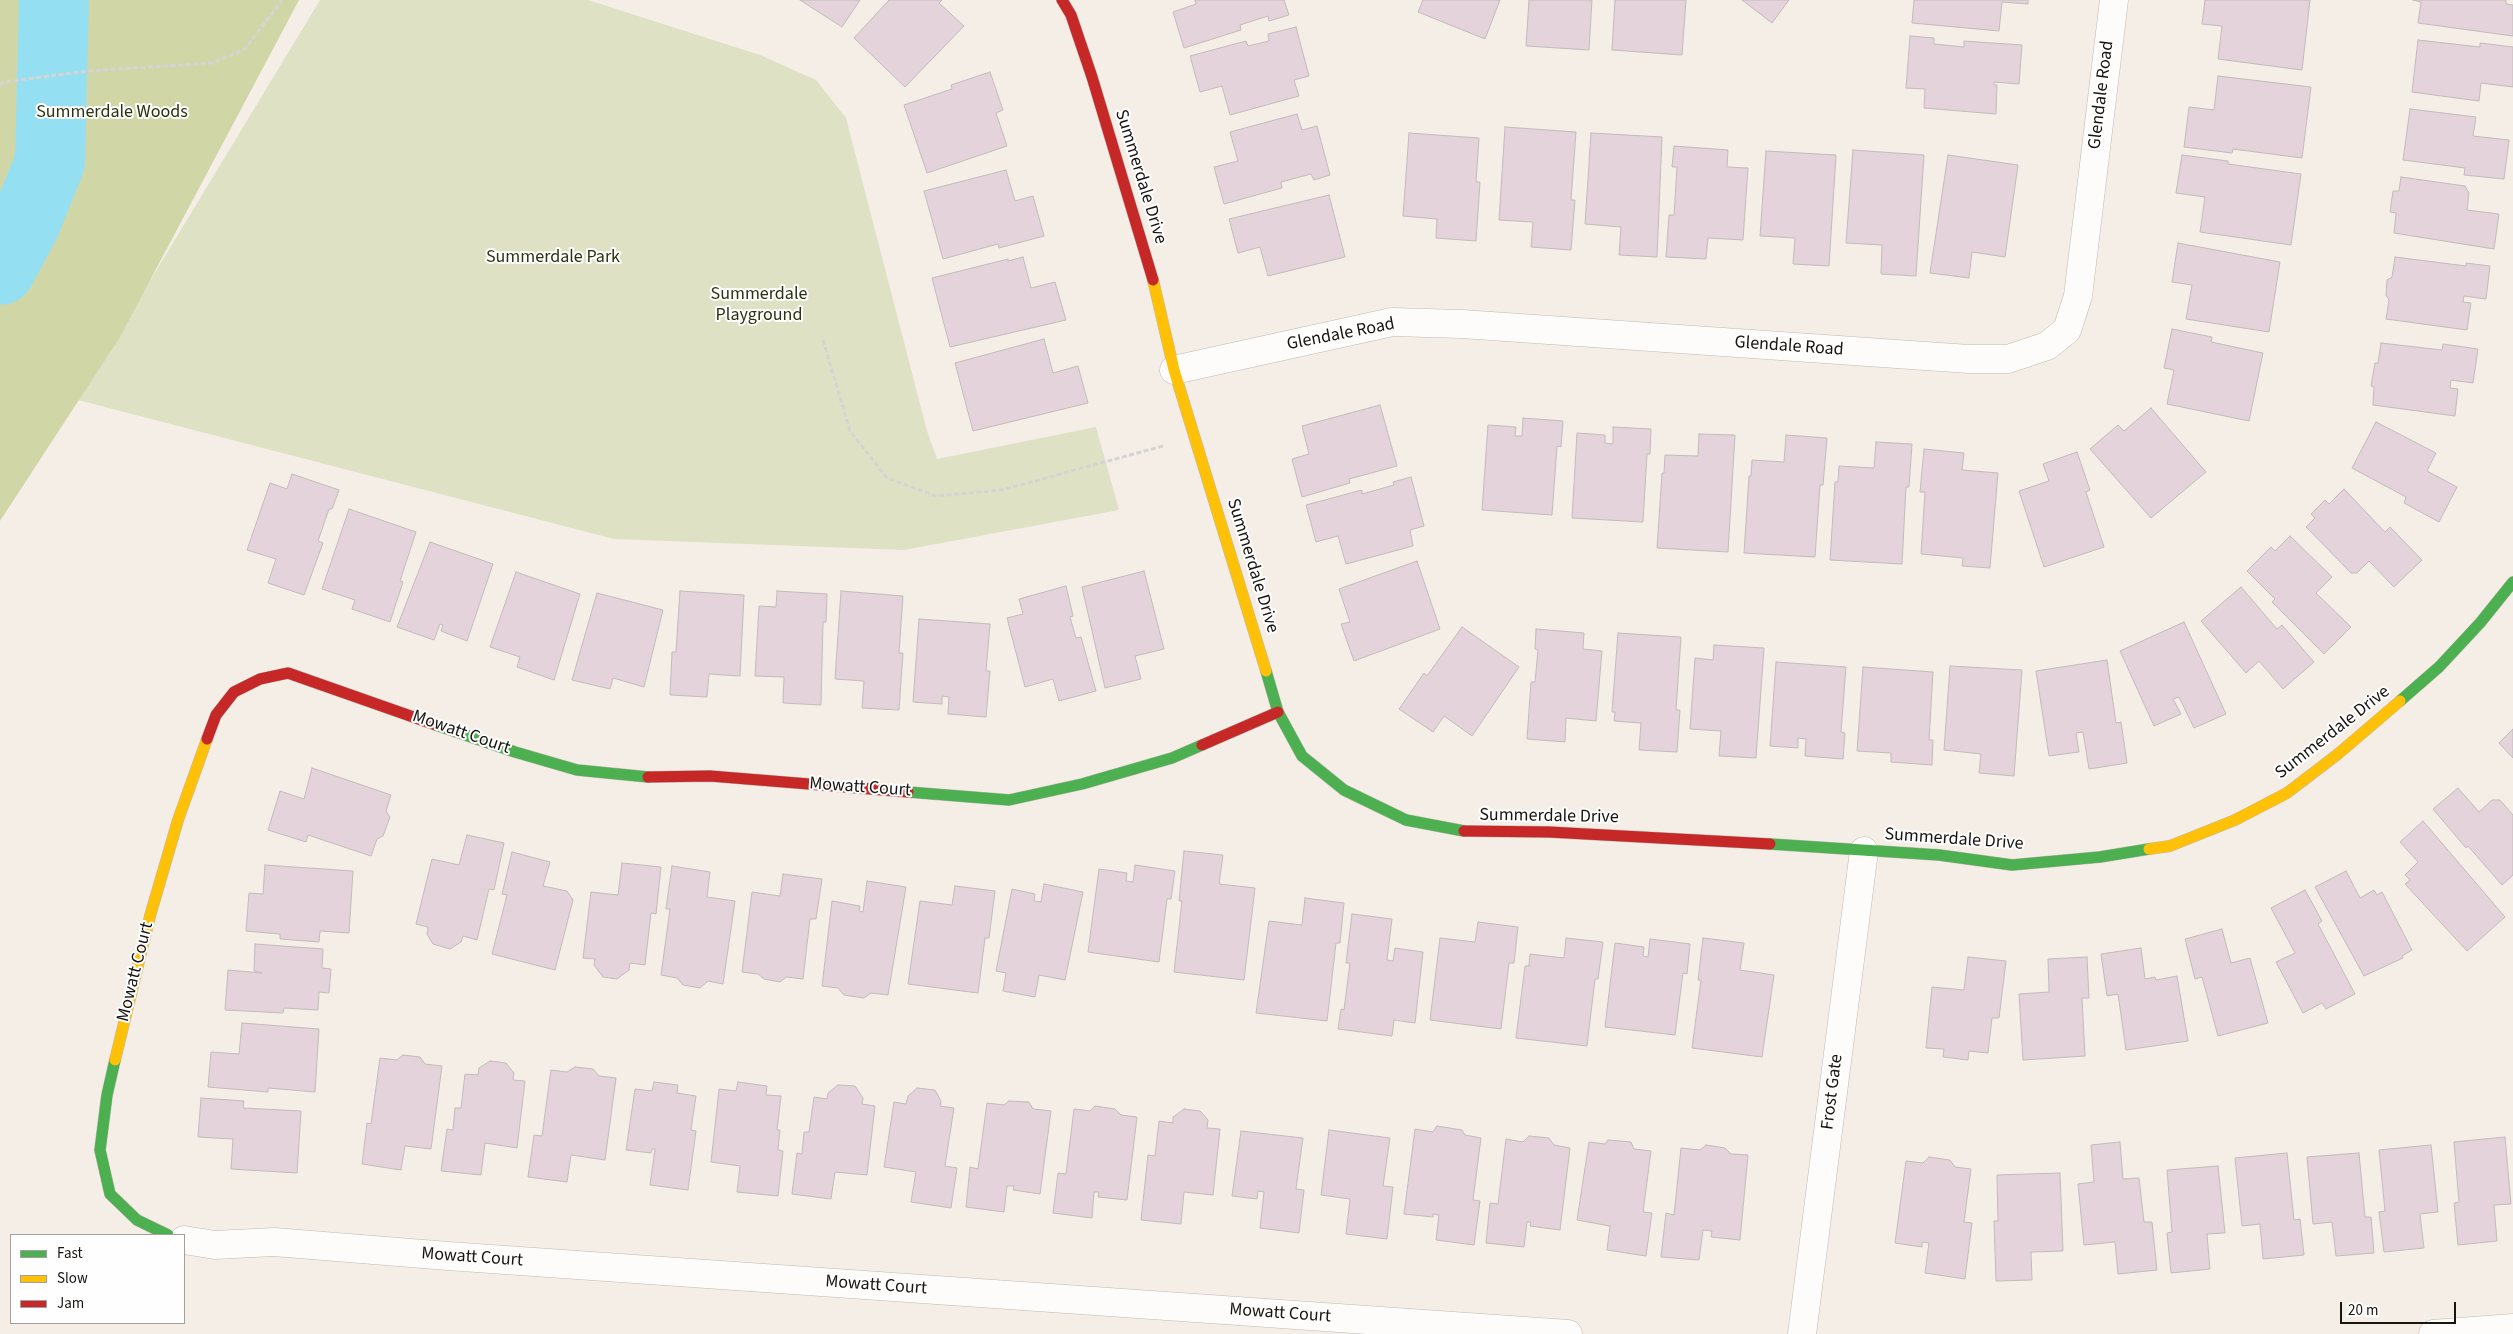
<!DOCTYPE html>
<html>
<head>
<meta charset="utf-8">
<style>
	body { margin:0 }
	#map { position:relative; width:2513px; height:1334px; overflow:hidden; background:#f5eee7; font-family:"Source Sans 3",sans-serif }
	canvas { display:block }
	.legend { position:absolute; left:10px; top:1234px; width:175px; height:90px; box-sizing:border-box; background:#fefefe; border:1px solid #a2a09f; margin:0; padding:6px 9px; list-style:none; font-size:15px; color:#181410 }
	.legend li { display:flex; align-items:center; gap:10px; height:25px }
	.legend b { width:25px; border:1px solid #a2a09f }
	.scale { position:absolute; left:2340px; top:1302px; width:116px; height:22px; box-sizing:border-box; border:2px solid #181410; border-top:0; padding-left:6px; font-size:15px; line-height:18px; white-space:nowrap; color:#181410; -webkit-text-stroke:4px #fefefe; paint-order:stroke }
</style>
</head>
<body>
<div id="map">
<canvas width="2513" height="1334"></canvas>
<ul class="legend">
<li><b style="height:6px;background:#4caf50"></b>Fast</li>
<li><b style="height:6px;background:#ffc107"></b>Slow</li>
<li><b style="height:6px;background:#c62828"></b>Jam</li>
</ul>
<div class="scale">20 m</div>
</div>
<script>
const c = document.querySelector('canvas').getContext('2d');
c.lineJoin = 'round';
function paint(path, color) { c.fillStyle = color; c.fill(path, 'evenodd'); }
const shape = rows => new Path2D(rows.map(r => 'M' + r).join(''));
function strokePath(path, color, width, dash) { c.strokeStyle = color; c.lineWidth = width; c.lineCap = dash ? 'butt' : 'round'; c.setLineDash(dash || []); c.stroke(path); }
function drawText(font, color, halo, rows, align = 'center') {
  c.font = font + ' "Source Sans 3",sans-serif'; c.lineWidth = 4; c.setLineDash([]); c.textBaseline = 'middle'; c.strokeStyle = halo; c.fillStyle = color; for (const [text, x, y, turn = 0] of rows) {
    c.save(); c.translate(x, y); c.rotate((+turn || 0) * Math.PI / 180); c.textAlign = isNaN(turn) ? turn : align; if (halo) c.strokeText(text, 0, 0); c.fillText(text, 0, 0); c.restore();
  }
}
const green = shape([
	[320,0,588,0,760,55,816,80,846,118,927,431,937,459,1096,427,1119,510,904,550,614,539,78,400]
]);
const forest = shape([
	[0,0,299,0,120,337,0,521]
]);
const river = shape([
	[0,270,25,224,50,162,54,0]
]);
const building = shape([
	[800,0,860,0,842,27,800,0],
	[889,0,942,0,939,3,964,26,905,87,854,38,889,0],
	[1195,0,1284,0,1289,15,1269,21,1268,16,1240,25,1241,30,1184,48,1173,12,1196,4,1195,0],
	[1423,0,1500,0,1485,39,1418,12,1423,0],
	[1529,0,1592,0,1589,50,1526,46,1529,0],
	[1615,0,1686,0,1682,55,1612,50,1615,0],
	[1742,0,1789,0,1772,23,1742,0],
	[1914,0,2028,0,2028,4,2002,2,1999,31,1912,23,1914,0],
	[2205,0,2310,0,2302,70,2218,59,2222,26,2202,24,2205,0],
	[2413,0,2506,0,2506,4,2513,5,2513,36,2418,23,2421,2,2413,0],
	[1296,27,1309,76,1294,80,1299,96,1230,115,1222,86,1200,92,1190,56,1246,41,1248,46,1269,41,1268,34,1296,27],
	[1910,36,1934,38,1934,44,1964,47,1964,41,2022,45,2019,84,1994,82,1994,85,1997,85,1996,114,1924,108,1925,89,1906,88,1910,36],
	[2418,40,2480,47,2480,43,2513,47,2513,87,2481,83,2479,101,2412,92,2418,40],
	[990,72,1003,110,996,113,1007,146,927,173,904,105,952,89,951,85,990,72],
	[2218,76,2311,87,2302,158,2233,149,2232,153,2184,147,2189,107,2214,110,2218,76],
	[2410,109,2476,117,2473,136,2509,140,2504,179,2464,175,2465,168,2403,160,2410,109],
	[1297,114,1302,130,1317,126,1330,175,1314,180,1311,174,1281,182,1282,188,1224,204,1214,167,1238,161,1230,132,1297,114],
	[1505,127,1576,132,1571,200,1575,200,1571,250,1531,247,1533,222,1499,220,1505,127],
	[1409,133,1479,138,1476,182,1480,182,1476,241,1436,238,1437,219,1403,216,1409,133],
	[1591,133,1662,137,1657,257,1619,255,1621,227,1585,224,1591,133],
	[1674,146,1728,150,1727,167,1748,168,1743,240,1708,238,1706,259,1666,257,1669,215,1674,215,1677,167,1672,167,1674,146],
	[1853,150,1924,155,1916,276,1881,274,1882,245,1846,243,1853,150],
	[1766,151,1836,155,1829,266,1793,264,1795,238,1760,236,1766,151],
	[1948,155,2018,165,2005,257,1972,252,1969,278,1930,273,1948,155],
	[2182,155,2228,161,2228,164,2301,174,2291,245,2200,232,2205,197,2176,193,2182,155],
	[1006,170,1015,201,1033,196,1044,236,999,248,998,244,943,259,924,191,1006,170],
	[2401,177,2465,186,2469,193,2467,210,2499,214,2494,249,2394,233,2396,213,2390,212,2393,191,2399,191,2401,177],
	[1329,195,1345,257,1268,276,1260,247,1238,253,1229,219,1329,195],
	[2178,243,2280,262,2269,332,2186,319,2192,285,2172,282,2178,243],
	[1023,257,1031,288,1055,282,1066,320,950,347,932,278,1008,259,1008,261,1023,257],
	[2395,257,2466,266,2466,263,2490,266,2486,299,2464,296,2463,302,2471,303,2467,330,2386,319,2389,300,2386,295,2387,280,2392,277,2395,257],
	[2172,329,2212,337,2211,342,2263,353,2249,421,2167,404,2174,370,2164,368,2172,329],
	[1044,339,1053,373,1078,366,1088,403,973,431,955,363,1044,339],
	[2381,343,2442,350,2443,344,2478,349,2473,383,2451,380,2450,388,2458,389,2455,416,2373,405,2374,387,2371,386,2375,363,2378,363,2381,343],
	[1380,405,1397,466,1349,479,1350,483,1302,497,1292,459,1309,454,1302,426,1380,405],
	[2151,408,2206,472,2151,518,2090,449,2118,425,2124,431,2151,408],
	[1523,418,1563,421,1561,447,1557,446,1552,515,1482,510,1488,425,1516,427,1515,436,1522,436,1523,418],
	[2376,422,2436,453,2427,471,2457,487,2439,522,2404,503,2406,497,2352,468,2376,422],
	[1613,427,1651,429,1650,454,1647,454,1643,522,1572,518,1577,433,1605,435,1605,443,1613,444,1613,427],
	[1699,434,1735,435,1728,552,1657,548,1662,473,1664,473,1665,455,1698,456,1699,434],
	[1786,435,1827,438,1823,485,1820,485,1815,557,1744,553,1749,476,1751,476,1752,460,1784,462,1786,435],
	[1876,442,1912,444,1909,487,1906,487,1902,564,1830,560,1835,482,1838,482,1839,466,1874,468,1876,442],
	[1924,449,1964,453,1962,470,1998,473,1990,568,1962,566,1963,558,1921,554,1925,492,1920,492,1924,449],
	[2077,452,2090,490,2086,492,2104,547,2044,567,2019,491,2049,481,2043,464,2077,452],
	[292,474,339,490,332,509,329,509,318,541,323,543,304,595,268,583,276,559,247,550,270,483,287,489,292,474],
	[1411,477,1424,526,1410,530,1413,546,1346,564,1338,536,1316,542,1306,505,1362,490,1362,494,1394,485,1393,482,1411,477],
	[2344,489,2385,532,2390,527,2422,560,2394,587,2369,561,2357,573,2351,573,2306,527,2315,518,2311,514,2325,500,2329,504,2344,489],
	[349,509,416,532,400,581,403,582,390,622,352,609,355,600,322,589,349,509],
	[2290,536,2332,577,2316,593,2351,627,2324,654,2272,602,2275,599,2247,571,2271,547,2275,551,2290,536],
	[430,542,493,564,467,641,441,631,443,625,440,624,434,640,397,627,430,542],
	[1417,561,1440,629,1354,661,1341,624,1350,622,1339,589,1417,561],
	[1144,571,1164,649,1135,656,1141,679,1105,688,1082,587,1144,571],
	[516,572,580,594,554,680,517,667,520,657,490,647,516,572],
	[1066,586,1073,616,1070,617,1076,638,1081,637,1096,691,1059,701,1053,679,1025,687,1007,618,1023,614,1019,599,1066,586],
	[2241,587,2277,629,2282,625,2314,662,2283,689,2259,661,2246,673,2201,621,2241,587],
	[680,591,744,595,740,676,709,674,707,697,670,695,672,652,676,652,680,591],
	[777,591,827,594,826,622,823,622,821,705,783,703,784,677,755,676,759,606,776,607,777,591],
	[841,591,903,596,899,653,903,653,899,710,862,708,864,681,835,679,841,591],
	[597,593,663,610,644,687,613,678,610,689,572,680,597,593],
	[919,619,990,624,986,671,990,671,986,717,948,714,949,697,942,696,942,704,913,702,919,619],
	[2184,622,2226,714,2194,728,2179,697,2173,699,2181,714,2154,726,2120,651,2184,622],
	[1462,627,1519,667,1472,736,1444,716,1433,732,1399,709,1424,673,1427,676,1462,627],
	[1536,629,1584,633,1583,649,1602,651,1596,721,1566,718,1565,742,1527,739,1531,682,1535,682,1538,650,1535,649,1536,629],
	[1618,633,1681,637,1676,710,1680,710,1677,752,1639,750,1641,723,1614,721,1615,712,1612,712,1618,633],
	[1714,645,1764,648,1756,758,1719,756,1721,731,1690,729,1695,658,1713,660,1714,645],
	[2107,660,2116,723,2121,722,2127,763,2089,769,2083,732,2076,733,2079,752,2049,756,2036,671,2107,660],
	[1776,662,1846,667,1841,732,1845,733,1843,759,1805,756,1806,739,1798,738,1798,748,1770,746,1776,662],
	[1950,666,2022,670,2014,776,1979,773,1981,754,1944,750,1950,666],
	[1863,667,1933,672,1929,740,1933,740,1932,765,1891,762,1891,753,1857,751,1863,667],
	[2513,729,2513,758,2499,743,2513,729],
	[312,768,391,795,386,811,390,817,383,836,377,839,371,856,308,835,306,842,268,830,280,791,304,799,312,768],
	[2458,788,2479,812,2492,800,2500,800,2513,815,2513,875,2502,885,2468,846,2466,848,2433,809,2458,788],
	[2423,821,2505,917,2467,951,2405,884,2410,880,2405,875,2418,862,2400,842,2423,821],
	[467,835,504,843,494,890,489,889,477,940,463,936,461,942,450,949,433,944,427,934,428,927,416,924,432,859,459,865,467,835],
	[1184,851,1223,855,1219,884,1255,888,1244,980,1174,972,1182,901,1179,901,1184,851],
	[512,852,550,862,543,886,567,891,573,900,555,970,492,954,507,895,502,894,512,852],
	[622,863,661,867,656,914,651,913,645,965,630,963,629,970,617,979,603,977,594,965,595,959,583,958,591,892,618,895,622,863],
	[265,865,353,871,349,933,320,931,319,942,280,939,280,934,246,931,249,893,263,894,265,865],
	[1135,865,1175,871,1171,899,1167,899,1159,962,1088,952,1099,869,1127,873,1126,881,1133,882,1135,865],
	[672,866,710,872,707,897,735,901,723,984,708,981,700,988,683,985,677,978,661,975,670,909,666,909,672,866],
	[2346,871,2360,898,2374,890,2377,895,2382,892,2412,950,2402,956,2403,958,2364,976,2315,887,2346,871],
	[783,874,822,879,816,919,810,919,803,979,786,977,780,982,764,979,758,974,742,972,752,892,780,896,783,874],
	[867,881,906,887,888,995,871,993,864,998,844,995,838,988,822,986,832,901,860,906,859,911,863,912,867,881],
	[1044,884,1083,892,1065,980,1039,975,1035,997,1003,991,1006,973,996,971,1012,889,1035,894,1034,901,1041,902,1044,884],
	[955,886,995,891,989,938,985,938,978,993,908,984,920,901,952,905,955,886],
	[2305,890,2322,921,2318,924,2355,994,2326,1009,2322,1003,2303,1013,2276,962,2295,953,2271,908,2305,890],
	[1305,898,1344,903,1340,943,1336,943,1327,1021,1256,1013,1269,921,1302,925,1305,898],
	[1352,914,1392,919,1387,960,1393,961,1395,948,1423,952,1415,1023,1394,1020,1392,1036,1338,1029,1341,1009,1344,1010,1350,963,1346,963,1352,914],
	[1478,922,1518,927,1514,963,1509,963,1501,1029,1430,1020,1440,938,1475,942,1478,922],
	[2222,929,2231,963,2250,958,2268,1023,2218,1036,2202,977,2195,979,2185,939,2222,929],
	[1566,938,1603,942,1598,979,1595,979,1587,1046,1516,1038,1525,966,1529,966,1530,954,1564,958,1566,938],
	[1703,938,1744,943,1740,970,1774,975,1762,1057,1692,1048,1701,980,1698,980,1703,938],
	[1650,939,1690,944,1687,974,1683,973,1675,1035,1605,1027,1615,943,1644,947,1643,956,1648,957,1650,939],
	[255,944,323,949,322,968,331,969,329,993,319,992,318,1010,284,1008,283,1013,225,1010,228,970,262,973,254,971,255,944],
	[2141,948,2145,979,2155,977,2156,980,2177,976,2188,1041,2126,1050,2118,994,2107,996,2101,954,2141,948],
	[1968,957,2006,961,1999,1018,1992,1018,1988,1053,1969,1051,1968,1060,1943,1057,1944,1049,1926,1048,1932,987,1964,990,1968,957],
	[2087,957,2089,998,2082,998,2085,1056,2023,1060,2019,994,2049,992,2048,959,2087,957],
	[242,1023,319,1029,315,1092,268,1088,268,1092,208,1087,211,1052,239,1054,242,1023],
	[403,1055,420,1057,425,1064,442,1066,431,1149,405,1146,401,1170,362,1164,367,1123,371,1124,380,1058,397,1060,403,1055],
	[490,1061,506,1063,514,1073,513,1080,525,1081,517,1148,485,1143,481,1175,441,1171,447,1129,453,1130,455,1108,461,1108,465,1074,478,1075,479,1068,490,1061],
	[575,1067,593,1069,599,1076,616,1078,605,1160,571,1155,567,1182,528,1177,534,1135,542,1136,551,1070,567,1072,575,1067],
	[654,1082,678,1085,677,1093,696,1096,691,1130,696,1131,688,1190,650,1185,655,1149,652,1149,651,1153,626,1150,635,1089,652,1091,654,1082],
	[738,1082,767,1086,766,1095,781,1096,777,1130,780,1130,778,1150,783,1151,778,1196,737,1192,740,1166,711,1162,719,1089,736,1091,738,1082],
	[838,1085,855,1086,863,1098,862,1104,875,1106,867,1175,835,1172,831,1199,792,1194,797,1153,802,1154,804,1132,809,1132,814,1097,827,1099,828,1093,838,1085],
	[917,1088,935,1090,941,1101,940,1106,954,1108,945,1166,957,1168,951,1208,911,1202,916,1172,884,1167,894,1102,906,1104,908,1096,917,1088],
	[201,1098,244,1101,243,1108,301,1111,297,1173,231,1169,233,1139,198,1137,201,1098],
	[1009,1101,1029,1102,1033,1109,1051,1111,1040,1194,1013,1190,1014,1186,1007,1186,1004,1212,966,1207,970,1167,978,1169,987,1103,1004,1105,1009,1101],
	[1095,1106,1115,1109,1121,1115,1137,1117,1127,1200,1098,1197,1099,1192,1094,1192,1092,1218,1053,1213,1058,1173,1066,1174,1074,1109,1090,1111,1095,1106],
	[1184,1109,1200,1111,1208,1120,1207,1128,1220,1129,1213,1195,1184,1192,1181,1224,1141,1220,1148,1155,1155,1156,1159,1121,1173,1123,1173,1117,1184,1109],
	[1437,1126,1462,1130,1465,1135,1481,1138,1473,1200,1480,1201,1474,1245,1436,1240,1439,1215,1433,1214,1433,1217,1404,1214,1415,1129,1433,1132,1437,1126],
	[1329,1130,1390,1138,1383,1186,1393,1187,1387,1239,1346,1234,1350,1199,1321,1195,1329,1130],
	[1241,1131,1303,1138,1296,1189,1304,1190,1299,1233,1260,1228,1264,1192,1258,1191,1257,1199,1232,1196,1241,1131],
	[1529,1136,1549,1138,1554,1145,1570,1148,1560,1230,1530,1226,1531,1222,1527,1222,1524,1247,1486,1243,1490,1203,1498,1204,1506,1139,1523,1142,1529,1136],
	[2505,1137,2511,1204,2494,1205,2497,1241,2458,1245,2454,1203,2459,1202,2454,1142,2505,1137],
	[1608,1140,1631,1142,1634,1149,1651,1151,1643,1212,1652,1213,1646,1256,1607,1250,1610,1226,1577,1220,1589,1142,1605,1144,1608,1140],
	[2120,1142,2123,1179,2139,1178,2144,1222,2152,1222,2157,1270,2118,1274,2115,1242,2084,1245,2078,1184,2094,1182,2091,1145,2120,1142],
	[1706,1145,1725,1148,1731,1154,1748,1155,1740,1240,1711,1237,1712,1231,1703,1230,1699,1260,1661,1257,1666,1213,1674,1215,1681,1148,1700,1150,1706,1145],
	[2431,1145,2438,1212,2420,1214,2424,1248,2384,1252,2379,1212,2385,1211,2379,1150,2431,1145],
	[2287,1153,2294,1220,2300,1219,2304,1255,2263,1259,2260,1224,2242,1226,2235,1158,2287,1153],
	[2359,1153,2365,1217,2371,1217,2374,1253,2336,1256,2332,1222,2313,1224,2307,1157,2359,1153],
	[1929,1157,1950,1160,1955,1167,1971,1169,1964,1222,1972,1223,1965,1279,1925,1273,1929,1243,1922,1242,1922,1247,1895,1243,1906,1161,1923,1163,1929,1157],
	[2218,1166,2225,1233,2207,1234,2210,1269,2171,1273,2167,1233,2172,1232,2167,1170,2218,1166],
	[2060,1173,2063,1251,2031,1252,2032,1280,1996,1281,1994,1221,1998,1221,1997,1175,2060,1173]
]);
const path = shape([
	[0,85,4,82,88,71,213,63,245,49,282,0],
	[823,340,850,431,887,478,936,496,1002,490,1163,446]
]);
const street = shape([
	[1174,370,1392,322,1462,324,1969,359,2008,359,2047,346,2067,330,2078,296,2114,0],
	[184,1240,215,1245,274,1242,448,1256,1568,1334],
	[1802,1334,1864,851],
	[2433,1334,2513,1328]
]);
const fast = shape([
	[1266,671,1278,712,1302,756,1344,790,1406,820,1464,831],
	[2400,701,2439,667,2480,623,2513,582],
	[436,725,515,752,577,770,648,777],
	[908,792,1009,800,1082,784,1172,758,1202,745],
	[1770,844,1939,855,2012,865,2100,857,2149,849],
	[115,1060,107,1095,100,1150,110,1194,137,1220,168,1235]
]);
const slow = shape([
	[1153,280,1174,370,1266,671],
	[2149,849,2170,846,2235,820,2287,793,2338,754,2400,701],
	[115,1060,150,916,178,820,207,739]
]);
const jam = shape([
	[1062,0,1071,15,1092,77,1153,280],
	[207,739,216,715,234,692,260,679,288,673,436,725],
	[1202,745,1278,712],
	[648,777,710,776,908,792],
	[1464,831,1549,832,1770,844]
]);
const streetNames = [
	["Glendale Road",2102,95,-83],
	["Summerdale Drive",1140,177,73],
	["Glendale Road",1341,335,-11],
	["Glendale Road",1789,347,4],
	["Summerdale Drive",1252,566,73],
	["Mowatt Court",461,733,19],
	["Summerdale Drive",2333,733,-38],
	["Mowatt Court",860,788,4],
	["Summerdale Drive",1549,817,1],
	["Summerdale Drive",1954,840,4],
	["Mowatt Court",136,972,-76],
	["Frost Gate",1833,1092,-83],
	["Mowatt Court",472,1258,4],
	["Mowatt Court",876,1286,4],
	["Mowatt Court",1280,1314,4]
];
const parkNames = [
	["Summerdale Woods",112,113],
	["Summerdale Park",553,258],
	["Summerdale",759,295],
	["Playground",759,316]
];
paint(green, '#dee1c4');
paint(forest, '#d1d6a7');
strokePath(river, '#95dff2', 70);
paint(building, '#e4d3da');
strokePath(building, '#c1bbba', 1);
strokePath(street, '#beb9b3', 29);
strokePath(fast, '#beb9b3', 12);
strokePath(slow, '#beb9b3', 12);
strokePath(jam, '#beb9b3', 12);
strokePath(path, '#d6d4d3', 3, [5, 2.5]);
strokePath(street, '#fefcfb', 28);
strokePath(fast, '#4caf50', 11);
strokePath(slow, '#ffc107', 11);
strokePath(jam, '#c62828', 11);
drawText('18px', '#181410', '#fefefe', streetNames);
drawText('18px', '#2b320e', '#fefefe', parkNames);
</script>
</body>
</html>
